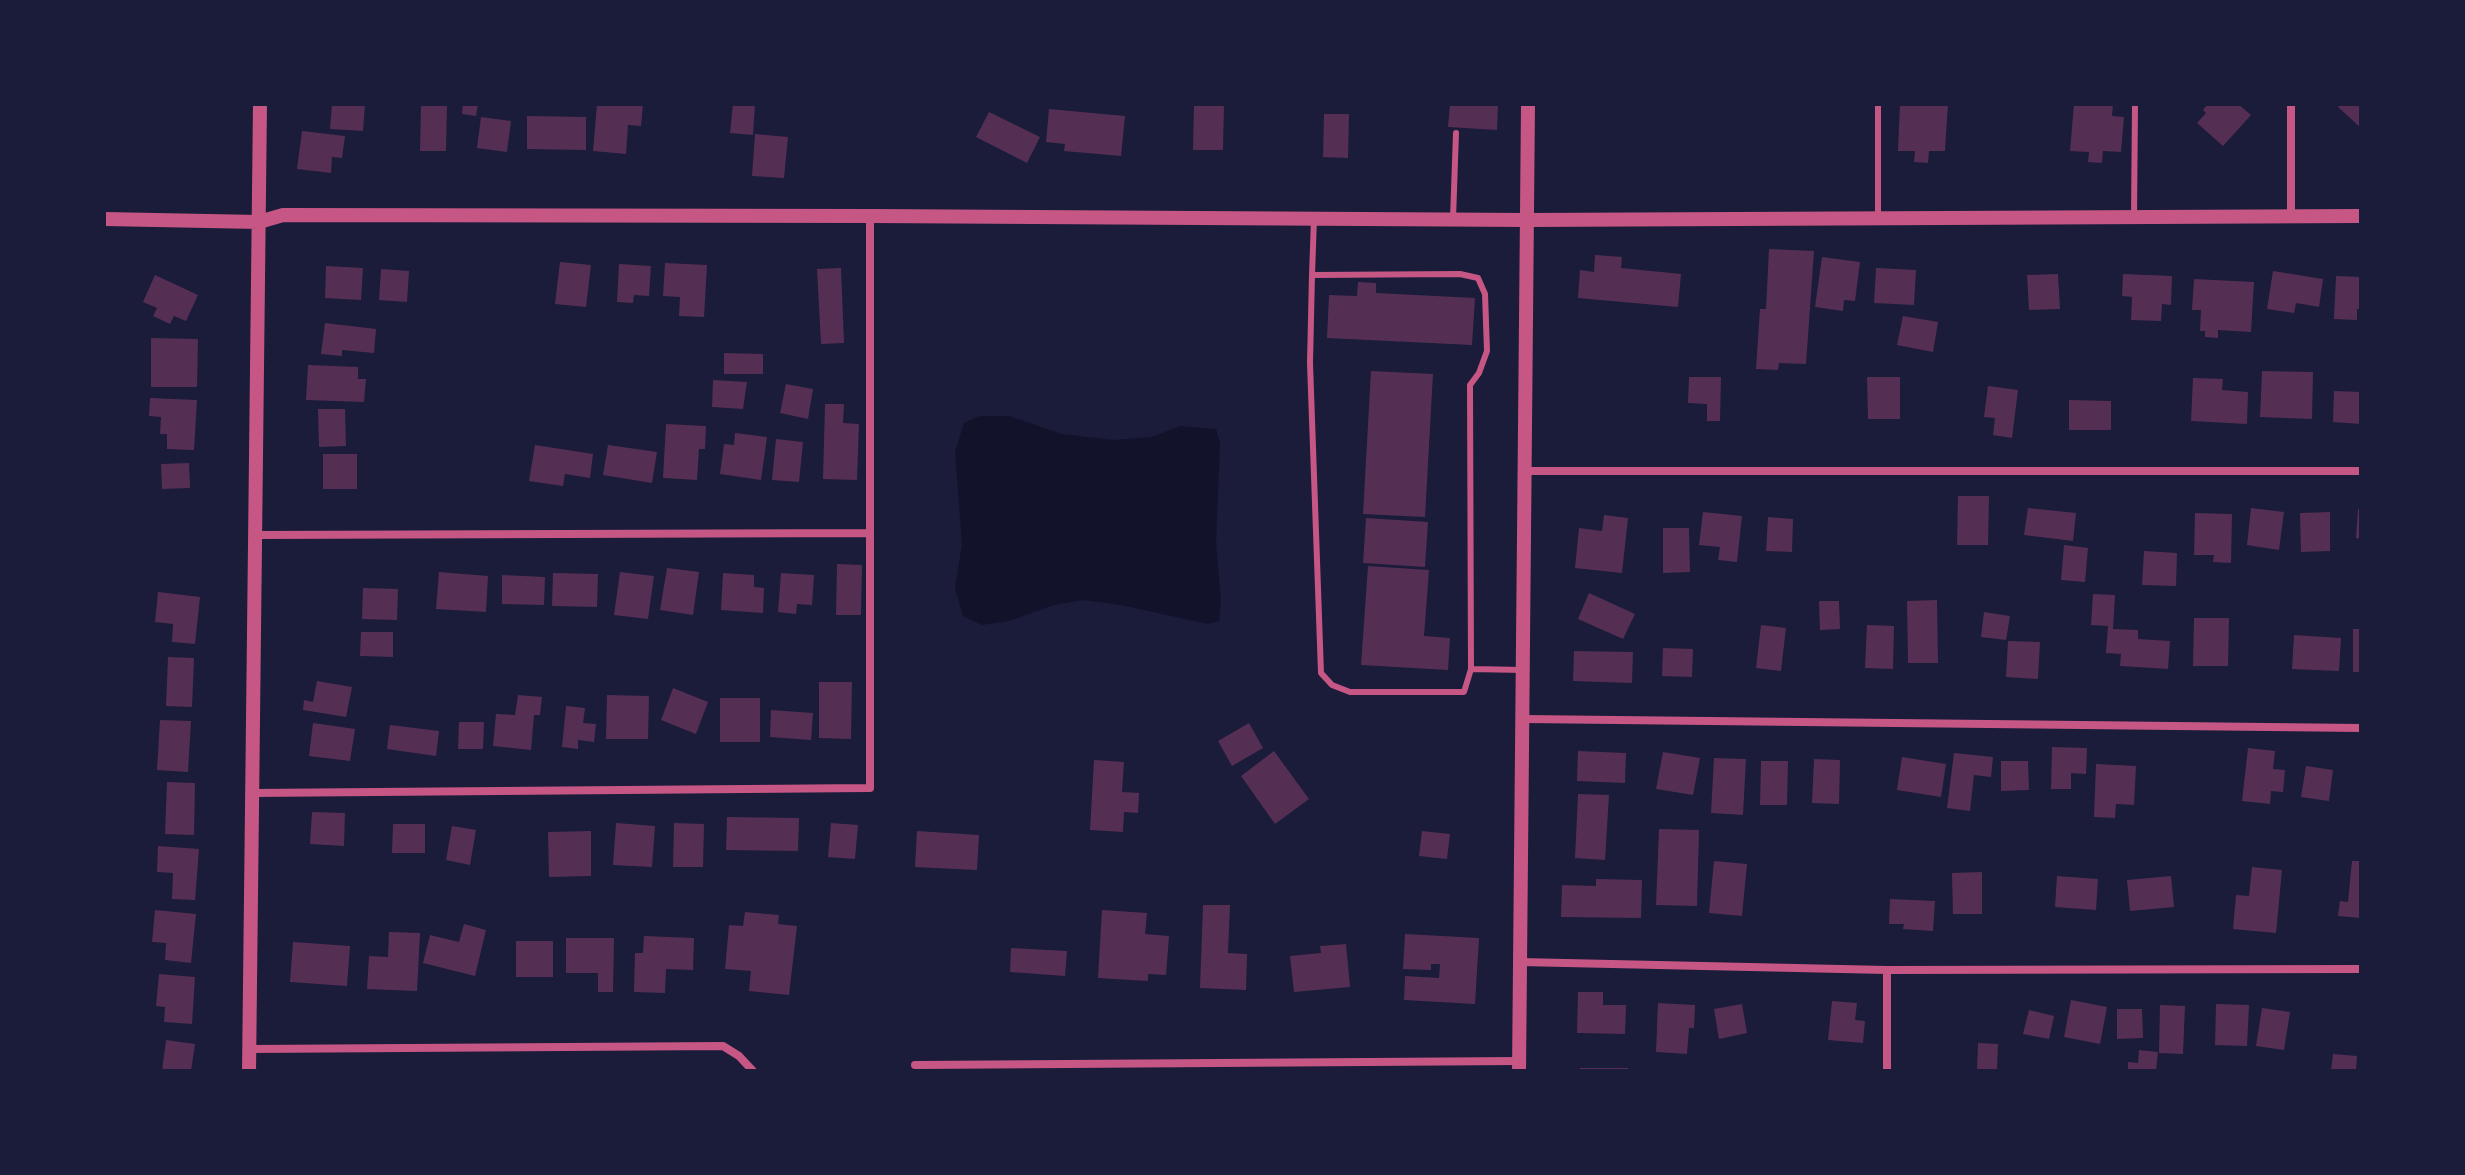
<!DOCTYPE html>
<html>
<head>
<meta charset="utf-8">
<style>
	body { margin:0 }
	#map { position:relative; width:2465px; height:1175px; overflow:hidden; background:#1b1b3a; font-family:Mulish,sans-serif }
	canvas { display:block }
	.frame { position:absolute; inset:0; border:106px solid #1b1b3a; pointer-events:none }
</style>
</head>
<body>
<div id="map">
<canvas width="2465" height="1175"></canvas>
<div class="frame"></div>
</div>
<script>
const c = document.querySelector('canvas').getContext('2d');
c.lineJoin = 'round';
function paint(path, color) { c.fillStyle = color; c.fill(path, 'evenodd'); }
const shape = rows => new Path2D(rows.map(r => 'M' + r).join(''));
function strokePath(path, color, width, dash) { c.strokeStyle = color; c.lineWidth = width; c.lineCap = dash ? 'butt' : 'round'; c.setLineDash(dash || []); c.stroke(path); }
const water = shape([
	[980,416,1009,416,1062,434,1113,440,1152,437,1180,426,1216,429,1220,443,1216,543,1221,600,1219,621,1208,624,1121,605,1084,600,1054,605,1009,621,982,625,963,616,955,588,962,544,955,452,964,423]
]);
const building = shape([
	[332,104,365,104,363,131,330,129],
	[421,104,447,104,446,151,420,151],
	[463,104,478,104,476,116,462,114],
	[597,104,643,104,641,126,628,125,626,154,593,151],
	[733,104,755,104,753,135,730,133],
	[1194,104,1224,104,1223,150,1193,150],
	[1450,104,1498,104,1497,130,1448,127],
	[1900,104,1948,104,1945,151,1929,151,1928,163,1914,162,1915,151,1898,151],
	[2074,104,2113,104,2112,116,2124,117,2121,152,2103,151,2102,163,2088,162,2089,152,2070,151],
	[2208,104,2238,104,2251,115,2223,146,2197,123,2206,113,2203,110],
	[2341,104,2361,104,2361,128,2338,107],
	[1049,109,1125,116,1121,156,1064,151,1065,144,1046,142],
	[989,112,1040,137,1027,163,976,137],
	[1324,114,1349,114,1348,158,1323,157],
	[527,116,586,117,586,150,527,149],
	[481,117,511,121,507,152,477,148],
	[302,131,345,136,342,158,332,157,331,173,297,169],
	[755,134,788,137,784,178,752,176],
	[1769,249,1814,251,1806,364,1779,363,1778,370,1756,369,1760,309,1766,309],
	[1595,255,1622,257,1621,268,1681,274,1678,307,1578,298,1580,270,1594,272],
	[1822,257,1860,262,1855,301,1844,300,1843,311,1815,307],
	[560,262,591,265,586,307,555,304],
	[665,263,707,265,704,317,679,316,680,297,663,296],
	[619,264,651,266,649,296,634,295,633,303,617,302],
	[326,266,363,268,361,300,325,298],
	[841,268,844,343,821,344,817,269],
	[1876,268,1916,270,1914,305,1874,303],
	[381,269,409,271,407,302,379,300],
	[2273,271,2323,279,2319,307,2296,303,2294,313,2267,309],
	[2058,274,2060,309,2029,310,2027,275],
	[2123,274,2172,276,2171,305,2162,304,2161,321,2131,320,2132,297,2122,296],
	[155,275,198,295,186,321,174,316,170,324,153,316,157,308,143,302],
	[2336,276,2361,277,2361,309,2357,309,2357,320,2334,319],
	[2194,279,2254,282,2251,332,2218,330,2218,338,2205,337,2205,331,2200,331,2201,310,2192,310],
	[1358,282,1376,283,1376,293,1475,298,1472,345,1327,338,1329,295,1357,296],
	[1903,316,1938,322,1933,352,1897,345],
	[325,323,376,329,374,353,342,350,342,356,321,354],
	[151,338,198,339,197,387,151,387],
	[724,353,763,354,763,374,724,374],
	[308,365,358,367,358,379,366,379,364,402,306,400],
	[1371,371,1433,374,1425,517,1363,514],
	[2262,371,2313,372,2312,419,2260,417],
	[1689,377,1721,377,1720,421,1707,421,1707,404,1688,403],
	[1867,377,1900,377,1900,419,1868,419],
	[2193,378,2223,379,2222,390,2248,392,2247,424,2191,421],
	[713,380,747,382,743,409,712,407],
	[786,384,813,389,808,419,780,413],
	[1988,386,2018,390,2012,438,1993,435,1995,418,1984,417],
	[2334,391,2361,392,2361,424,2333,422],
	[150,398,197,400,194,450,167,449,167,434,160,434,161,417,149,416],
	[2069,400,2111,401,2111,430,2069,430],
	[825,404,844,404,843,423,859,424,857,480,823,479],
	[318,409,345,409,346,446,319,447],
	[666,424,706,426,705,449,699,449,697,480,663,478],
	[735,433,767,437,761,480,720,474,724,444,734,445],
	[776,439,803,442,799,482,772,480],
	[535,445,593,454,590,478,565,474,563,486,529,481],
	[608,445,657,452,652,483,603,475],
	[323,454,357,454,357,489,323,489],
	[189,463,190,488,162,489,161,464],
	[1958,496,1989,496,1988,545,1957,545],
	[2028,508,2076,513,2073,541,2024,535],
	[2251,508,2284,512,2279,550,2247,545],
	[2358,509,2361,509,2361,539,2356,538],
	[1703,512,1742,516,1737,562,1718,560,1720,547,1699,545],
	[2330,512,2330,551,2301,552,2300,513],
	[2195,513,2232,514,2231,563,2213,562,2214,555,2194,555],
	[1604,515,1628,518,1622,573,1575,568,1579,528,1602,531],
	[1768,517,1793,519,1792,552,1766,551],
	[1366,518,1428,522,1425,567,1363,563],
	[1663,528,1689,528,1690,572,1663,573],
	[2064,545,2088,548,2085,582,2061,580],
	[2144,551,2177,553,2176,586,2142,585],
	[837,564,862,565,861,615,836,615],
	[1368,566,1429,570,1424,636,1450,638,1448,670,1361,665],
	[667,568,699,572,693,615,660,610],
	[439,572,488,576,486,612,436,609],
	[620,572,654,576,648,619,614,615],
	[553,573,598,574,597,607,552,606],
	[723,573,754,575,754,587,764,588,763,613,721,610],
	[781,573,814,575,812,605,797,604,796,614,778,612],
	[502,575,545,577,544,605,502,604],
	[363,588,398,589,397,620,362,619],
	[158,592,200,597,195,644,172,642,173,624,155,622],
	[1589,593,1635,614,1623,639,1578,619],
	[2093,594,2115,595,2113,629,2138,630,2138,639,2170,641,2168,669,2120,666,2121,654,2106,653,2108,626,2091,625],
	[1937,600,1938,663,1908,663,1907,601],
	[1819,601,1839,601,1840,629,1820,630],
	[1984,612,2010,616,2006,640,1981,637],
	[2194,618,2229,618,2228,666,2193,666],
	[1761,625,1786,628,1781,671,1756,668],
	[1867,625,1894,626,1893,669,1865,668],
	[2353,629,2361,629,2361,672,2353,672],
	[361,632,393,632,393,657,360,656],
	[2294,635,2341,638,2339,671,2292,669],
	[2008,641,2040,642,2038,679,2006,677],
	[1663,648,1693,649,1692,677,1662,676],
	[1574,651,1633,652,1632,683,1573,681],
	[168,657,194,658,192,707,166,706],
	[317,681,352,687,346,717,303,710,304,700,313,702],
	[819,682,852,682,851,739,819,738],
	[673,688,708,702,696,734,661,720],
	[518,695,542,697,540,715,534,715,531,750,493,746,496,714,515,715],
	[607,695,649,696,648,739,606,739],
	[720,698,760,698,760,742,720,742],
	[566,706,585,708,583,723,596,724,594,742,578,740,578,749,562,747],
	[771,710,813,713,811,740,770,737],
	[160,720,191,721,188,772,157,770],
	[459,722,484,722,483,749,458,749],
	[313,723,355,729,350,761,309,756],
	[1249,723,1263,748,1232,766,1218,741],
	[390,725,439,731,436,756,387,749],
	[2052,747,2087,748,2086,774,2071,773,2071,789,2051,789],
	[2248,748,2275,751,2273,769,2285,770,2283,792,2271,791,2270,804,2242,801],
	[1274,751,1309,799,1275,824,1241,776],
	[1578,751,1626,753,1625,783,1577,781],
	[1663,752,1700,758,1693,795,1656,789],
	[1954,753,1993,757,1991,777,1974,775,1970,811,1947,808],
	[1902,757,1946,764,1941,797,1897,790],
	[1714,758,1746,759,1743,815,1711,813],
	[1814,759,1840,760,1839,804,1812,803],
	[1094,760,1124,762,1122,792,1139,793,1138,813,1124,812,1123,832,1090,830],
	[1761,761,1788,761,1787,805,1760,805],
	[2001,761,2028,761,2029,790,2001,791],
	[2096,764,2136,766,2134,805,2116,804,2115,818,2094,817],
	[2306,766,2333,770,2329,801,2301,797],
	[167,782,195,783,194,835,165,834],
	[1578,794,1609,795,1605,860,1575,858],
	[312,812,345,813,344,846,310,844],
	[727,817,799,818,798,851,726,850],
	[616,823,655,826,652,867,613,865],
	[674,823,704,824,703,867,673,867],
	[831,823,858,825,855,859,828,857],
	[393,824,425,824,425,853,392,853],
	[452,826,476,830,470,865,446,860],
	[1659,829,1699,830,1697,906,1656,905],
	[591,831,591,876,549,877,548,832],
	[917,831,979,835,977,870,915,867],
	[1422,831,1450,834,1447,859,1419,856],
	[158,846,199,849,195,900,172,899,173,873,157,872],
	[1714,861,1747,864,1742,916,1709,913],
	[2352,861,2361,861,2361,918,2338,916,2340,901,2348,902],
	[2252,867,2282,870,2276,933,2233,929,2236,895,2249,896],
	[1982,872,1982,914,1953,914,1952,873],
	[2057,876,2098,879,2096,910,2055,907],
	[2171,876,2174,907,2130,911,2127,880],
	[1596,879,1642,880,1641,918,1561,917,1562,885,1596,886],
	[1890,899,1935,901,1933,931,1903,929,1904,924,1889,924],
	[1203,905,1230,905,1228,953,1247,954,1246,990,1200,988],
	[155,910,196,914,191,963,165,960,166,943,152,942],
	[1102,910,1147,913,1145,934,1169,936,1166,975,1148,974,1148,981,1098,978],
	[745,912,779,915,778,924,797,926,789,995,749,991,751,971,725,969,729,925,743,926],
	[464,924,486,930,475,976,423,963,430,935,459,942],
	[389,932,420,933,417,991,367,989,369,956,388,957],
	[1405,934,1479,938,1475,1004,1404,1000,1405,976,1439,978,1440,964,1431,964,1431,970,1403,969],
	[644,936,694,938,693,970,666,969,665,993,634,992,635,953,643,953],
	[566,938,614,938,613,992,598,992,598,973,566,973],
	[516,941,553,941,553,977,516,977],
	[293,942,350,946,347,986,290,982],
	[1346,944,1350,987,1294,992,1290,956,1321,953,1320,946],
	[1011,948,1067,951,1065,976,1010,972],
	[159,974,195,977,192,1024,164,1022,165,1007,156,1006],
	[1578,992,1603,992,1603,1005,1626,1005,1625,1034,1577,1033],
	[2071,1000,2107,1007,2100,1044,2064,1037],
	[1832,1001,1857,1003,1855,1020,1865,1021,1863,1043,1828,1040],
	[1658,1003,1695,1005,1694,1028,1689,1028,1687,1054,1656,1052],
	[1742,1004,1747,1033,1719,1039,1714,1009],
	[2216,1004,2249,1005,2247,1046,2215,1045],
	[2160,1005,2185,1006,2183,1054,2159,1053],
	[2262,1008,2290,1012,2284,1050,2256,1046],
	[2117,1009,2142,1009,2143,1038,2117,1039],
	[2029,1010,2054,1016,2049,1039,2023,1034],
	[166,1040,195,1044,191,1071,162,1071],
	[1978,1043,1998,1044,1997,1071,1977,1071],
	[2139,1050,2158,1052,2156,1071,2128,1071,2128,1062,2138,1063],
	[2333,1054,2357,1056,2356,1071,2331,1071],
	[1580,1068,1628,1068,1628,1071,1580,1071]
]);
const service = shape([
	[1878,216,1878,104],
	[2134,217,2135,104],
	[1453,219,1456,133],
	[1312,275,1460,274,1478,278,1485,294,1487,351,1479,373,1470,385,1471,669,1464,692,1350,692,1332,685,1321,673,1310,363,1312,275,1314,218],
	[1471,669,1523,670]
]);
const minor = shape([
	[2291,216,2291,104],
	[1524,471,2361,471],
	[255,535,870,533],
	[1523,719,2361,728],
	[252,793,870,788,870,216],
	[1520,962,1887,970,2361,969],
	[249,1049,723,1046,739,1056,753,1071],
	[915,1065,1519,1061],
	[1887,1071,1887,970]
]);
const tertiary = shape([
	[104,219,259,222,283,215,870,216,1527,220,2361,216],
	[249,1071,260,104],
	[1519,1071,1528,104]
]);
paint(water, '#12122b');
paint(building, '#542f53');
strokePath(service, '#c65784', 6);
strokePath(minor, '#c65784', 8);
strokePath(tertiary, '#c65784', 14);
</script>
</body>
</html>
